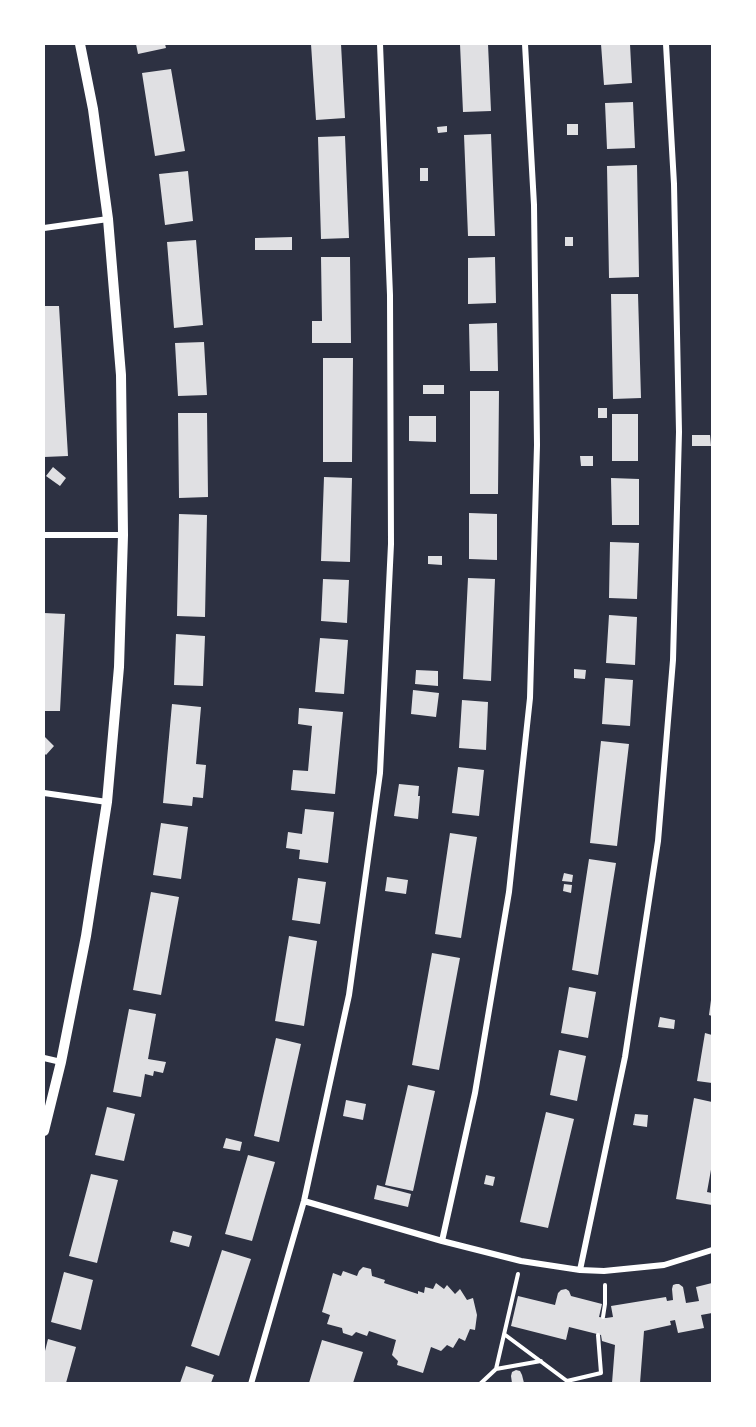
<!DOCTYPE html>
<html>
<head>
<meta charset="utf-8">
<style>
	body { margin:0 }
	#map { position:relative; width:756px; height:1427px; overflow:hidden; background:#2d3142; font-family:Helvetica,sans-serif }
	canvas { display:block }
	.frame { position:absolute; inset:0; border:45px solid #fff; pointer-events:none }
</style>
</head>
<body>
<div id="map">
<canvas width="756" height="1427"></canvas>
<div class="frame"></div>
</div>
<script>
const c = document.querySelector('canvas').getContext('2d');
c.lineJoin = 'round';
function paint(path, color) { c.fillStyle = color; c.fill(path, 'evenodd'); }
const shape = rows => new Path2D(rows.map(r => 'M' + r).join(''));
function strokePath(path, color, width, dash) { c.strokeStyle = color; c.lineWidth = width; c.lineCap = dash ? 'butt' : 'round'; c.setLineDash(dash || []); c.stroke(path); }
const building = shape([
	[136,44,165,44,166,48,138,54],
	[311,44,341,44,345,118,316,120],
	[460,44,488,44,491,111,463,112],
	[601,44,630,44,632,83,604,85],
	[171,69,185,151,155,156,142,73],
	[633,102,635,148,607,149,605,103],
	[567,124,578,124,578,135,567,135],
	[447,126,447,132,438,133,437,127],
	[491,134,495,236,468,236,464,135],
	[345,136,349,238,321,239,318,137],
	[637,165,639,277,609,278,607,166],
	[420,168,428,168,428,181,420,181],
	[188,171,193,221,165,225,159,174],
	[292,237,292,250,255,250,255,238],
	[565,237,573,237,573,246,565,246],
	[196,240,203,325,174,328,167,242],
	[321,257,350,257,351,343,312,343,312,321,322,321],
	[495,257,496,303,468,304,468,258],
	[611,294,638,294,641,398,613,399],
	[44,306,59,306,68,456,44,457],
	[497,323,498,371,470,371,469,324],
	[204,342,207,395,178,396,175,343],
	[323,358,353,358,352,462,323,462],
	[423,385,444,385,444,394,423,394],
	[470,391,499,391,498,494,470,494],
	[598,408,607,408,607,418,598,418],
	[178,413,207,413,208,497,179,498],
	[612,414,638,414,638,461,612,461],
	[409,416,436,416,436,442,409,441],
	[692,435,710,435,711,446,692,446],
	[580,456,593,456,593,466,581,466],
	[53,467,66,478,60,486,46,476],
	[324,477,352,478,350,562,321,561],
	[611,478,639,479,639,525,612,525],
	[469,513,497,514,497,560,469,559],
	[179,514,207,515,205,617,177,616],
	[610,542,639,543,637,599,609,598],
	[428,556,442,556,442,565,428,564],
	[468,578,495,579,491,681,463,679],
	[323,579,349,580,347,623,321,621],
	[44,613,65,614,60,711,44,711],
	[609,615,637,617,635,665,606,663],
	[176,634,205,636,203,686,174,685],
	[320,638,348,640,344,694,315,692],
	[574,669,586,670,585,679,574,678],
	[416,670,438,671,438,686,415,684],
	[605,678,633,680,630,726,602,724],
	[413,690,439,693,436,717,411,714],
	[462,700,488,702,486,750,459,748],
	[172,704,201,707,196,764,206,765,203,798,193,797,192,806,163,803],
	[299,708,343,712,335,794,291,790,293,770,308,771,312,726,298,724],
	[44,736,54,746,46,755,44,753],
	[601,741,629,744,617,846,590,843],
	[458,767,484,770,479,816,452,813],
	[399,784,419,786,418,796,420,796,418,819,394,816],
	[305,809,334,812,328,863,299,859,300,850,286,848,288,832,302,834],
	[161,823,188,827,181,879,153,875],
	[450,833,477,837,461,938,435,934],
	[589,859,616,863,598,975,572,970],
	[564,873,573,875,572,882,562,881],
	[387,877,408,880,406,894,385,891],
	[298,878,326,882,320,924,292,920],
	[564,884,572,885,571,893,563,891],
	[151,892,179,897,161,995,133,990],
	[289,936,317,941,304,1026,275,1021],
	[432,953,460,958,439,1070,412,1065],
	[569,987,596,992,588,1038,561,1033],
	[711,1000,712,1000,712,1016,709,1015],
	[129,1009,156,1014,148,1059,166,1062,163,1073,154,1071,153,1076,145,1074,141,1097,113,1092],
	[660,1017,675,1020,674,1029,658,1027],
	[705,1033,712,1035,712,1083,697,1081],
	[276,1038,301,1044,279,1142,254,1136],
	[559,1050,586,1056,577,1101,550,1095],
	[408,1085,435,1091,413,1191,385,1185],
	[694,1098,712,1102,712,1164,707,1192,712,1193,712,1205,676,1199],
	[346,1100,366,1104,363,1120,343,1116],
	[107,1107,135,1114,124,1161,95,1155],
	[546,1112,574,1119,548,1228,520,1222],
	[635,1114,648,1115,647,1127,633,1125],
	[226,1138,242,1142,240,1151,223,1148],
	[248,1155,275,1162,252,1241,225,1234],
	[91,1174,118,1180,97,1263,69,1256],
	[486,1175,495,1177,493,1186,484,1184],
	[377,1185,411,1194,408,1207,374,1199],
	[173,1231,192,1236,189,1247,170,1242],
	[222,1250,251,1259,219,1356,191,1346],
	[363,1267,371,1269,372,1276,385,1280,384,1283,418,1294,418,1291,424,1293,425,1287,433,1289,436,1283,444,1289,447,1285,455,1294,460,1289,467,1300,473,1298,477,1315,475,1330,470,1329,465,1341,459,1338,453,1348,447,1345,441,1351,431,1347,423,1373,397,1365,398,1361,392,1355,396,1340,369,1331,367,1336,356,1332,352,1336,343,1333,342,1328,327,1324,330,1315,322,1312,333,1273,341,1276,343,1271,357,1276,359,1271],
	[64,1272,93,1280,81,1330,51,1322],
	[712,1283,712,1313,701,1315,704,1328,678,1333,675,1320,670,1321,671,1325,644,1331,640,1383,612,1383,615,1345,602,1341,601,1335,569,1327,566,1340,511,1326,518,1296,555,1305,558,1293,561,1290,566,1289,569,1291,571,1296,602,1304,599,1317,606,1318,613,1317,611,1306,666,1297,667,1301,673,1300,672,1289,673,1285,676,1284,679,1284,683,1287,686,1303,699,1301,696,1287],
	[48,1339,76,1347,66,1383,44,1383,44,1355],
	[322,1340,363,1352,353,1383,309,1383],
	[186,1366,214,1375,211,1383,180,1383],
	[516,1370,520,1371,522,1375,524,1383,512,1383,511,1376,512,1372]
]);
const path = shape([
	[603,1317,605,1304,605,1285],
	[504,1334,567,1381,567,1384],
	[496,1369,541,1361],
	[567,1381,601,1373,598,1335],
	[480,1384,496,1369,518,1274]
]);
const minor = shape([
	[44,228,108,219],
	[44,535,123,535],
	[44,793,107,802],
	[44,1058,61,1062],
	[304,1201,442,1241,521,1261,580,1270,604,1271,664,1265,712,1250],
	[442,1241,475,1093,509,892,530,698,537,445,534,205,525,44],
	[580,1270,625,1057,658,841,673,660,679,432,674,184,666,44],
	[251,1384,304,1201,349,995,380,773,391,544,390,295,380,44]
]);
const tertiary = shape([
	[44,1131,61,1062,86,936,107,802,119,667,123,535,121,375,108,219,93,109,80,44]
]);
paint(building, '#e0e0e3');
strokePath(path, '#fff', 4);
strokePath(minor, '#fff', 6);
strokePath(tertiary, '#fff', 10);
</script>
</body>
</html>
